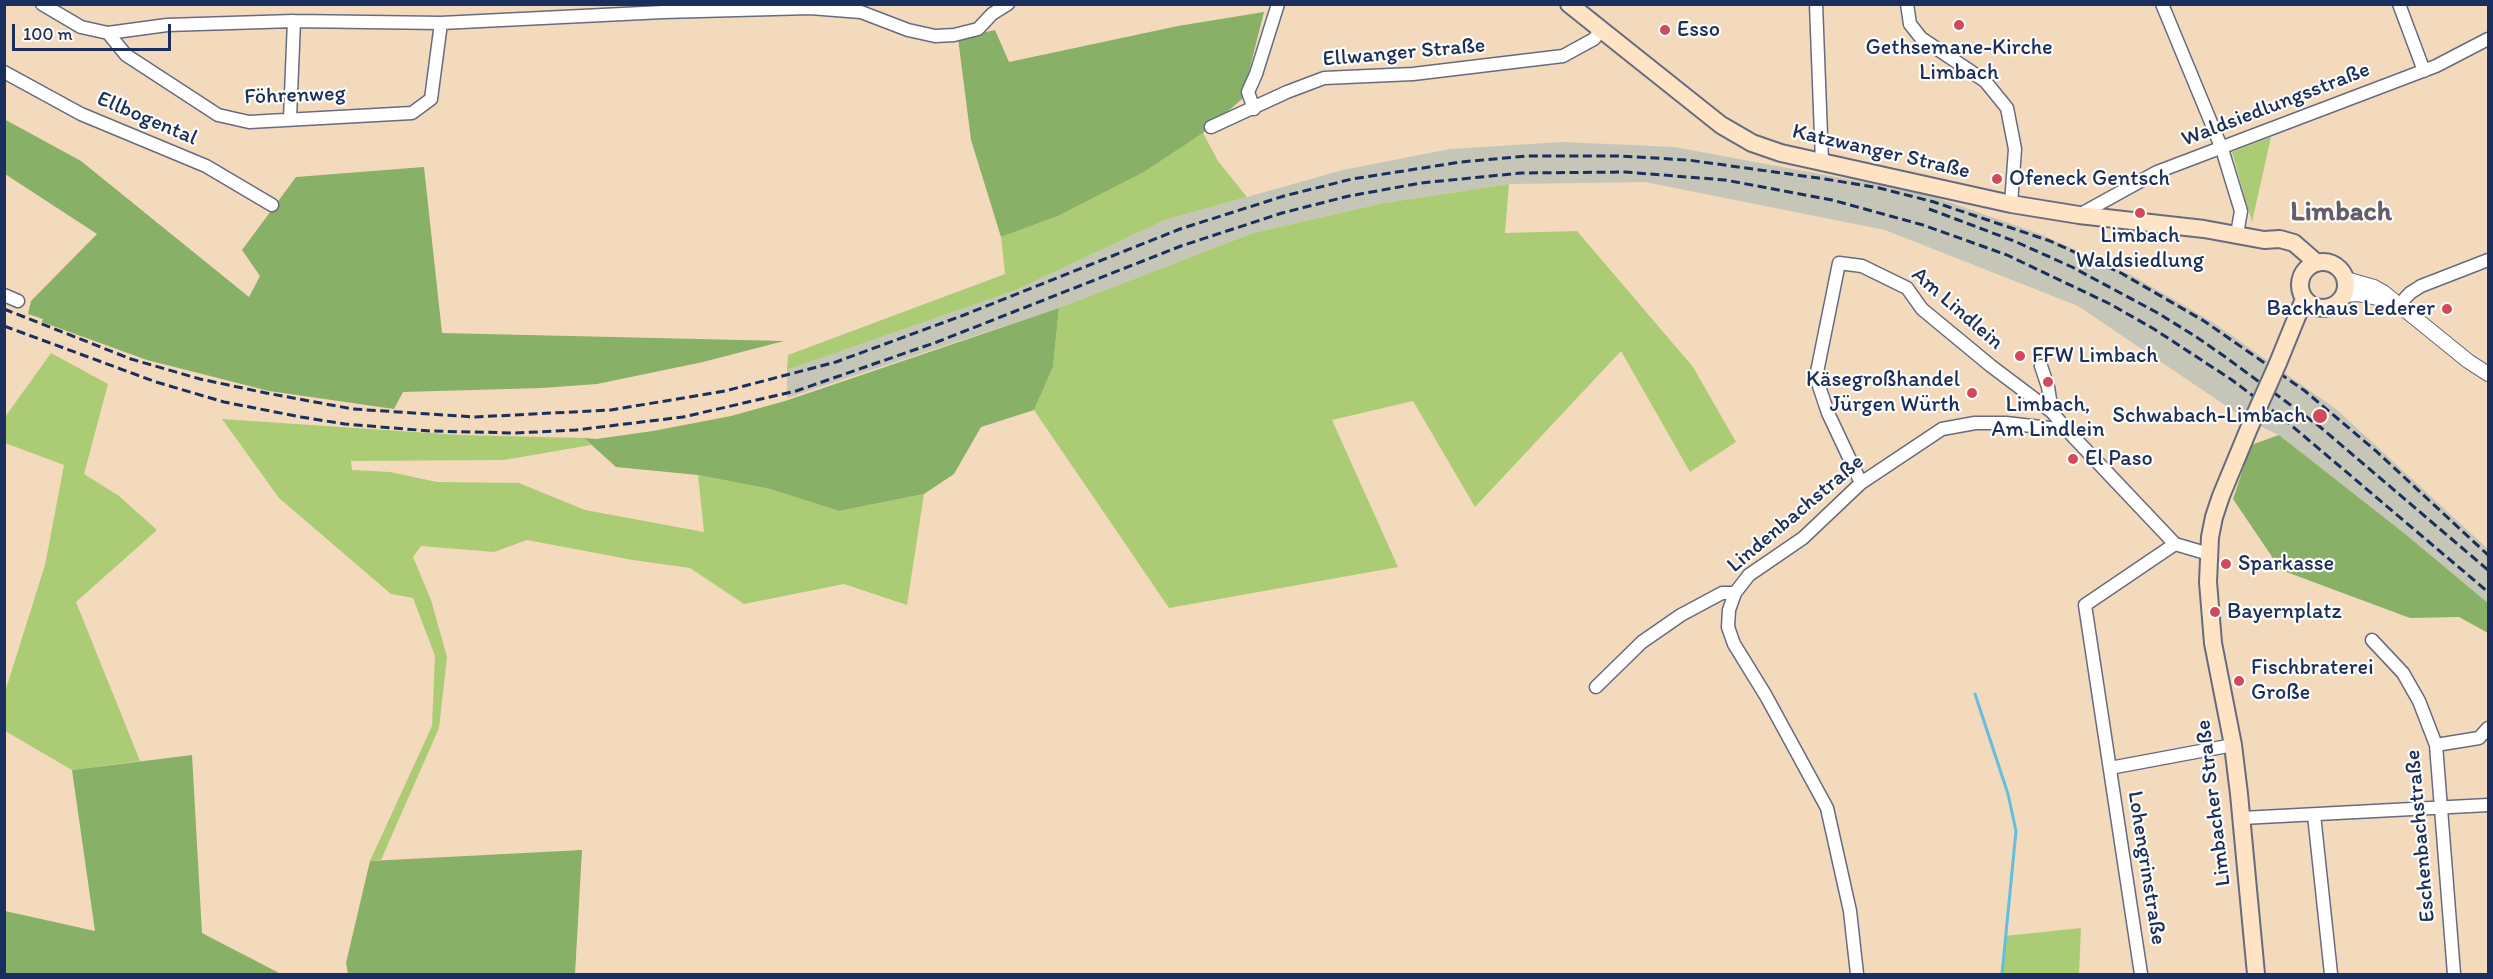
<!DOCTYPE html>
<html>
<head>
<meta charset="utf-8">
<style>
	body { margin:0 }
	#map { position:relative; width:2493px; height:979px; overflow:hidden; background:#f3dabd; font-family:Itim,sans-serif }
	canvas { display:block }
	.frame { position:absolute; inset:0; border:6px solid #1b2f5e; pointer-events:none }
	.scale { position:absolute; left:12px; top:24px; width:159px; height:27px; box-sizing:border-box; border:3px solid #1b2f5e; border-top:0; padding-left:8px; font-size:18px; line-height:21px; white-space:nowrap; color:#1b2f5e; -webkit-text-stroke:4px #fdfcf7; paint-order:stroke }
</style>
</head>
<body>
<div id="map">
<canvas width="2493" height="979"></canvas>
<div class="frame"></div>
<div class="scale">100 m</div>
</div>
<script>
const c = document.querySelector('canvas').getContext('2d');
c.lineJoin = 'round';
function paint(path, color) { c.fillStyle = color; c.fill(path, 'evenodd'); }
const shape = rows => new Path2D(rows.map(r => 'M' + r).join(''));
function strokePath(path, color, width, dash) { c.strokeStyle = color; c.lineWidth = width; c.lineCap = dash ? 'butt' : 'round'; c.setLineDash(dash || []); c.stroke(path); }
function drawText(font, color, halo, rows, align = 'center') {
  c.font = font + ' Itim,sans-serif'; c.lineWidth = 4.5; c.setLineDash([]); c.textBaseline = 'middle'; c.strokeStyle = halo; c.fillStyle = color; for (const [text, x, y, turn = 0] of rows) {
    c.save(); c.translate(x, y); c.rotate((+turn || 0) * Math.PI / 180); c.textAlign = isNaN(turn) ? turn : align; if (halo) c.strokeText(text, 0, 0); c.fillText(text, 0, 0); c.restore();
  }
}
const industrial = shape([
	[1563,142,1674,147,1923,193,2040,234,2133,276,2211,321,2336,409,2488,549,2488,603,2404,533,2279,435,2247,420,2078,306,1885,230,1645,182,1509,184,1384,203,1253,233,1059,308,787,398,787,370,1016,290,1165,220,1343,170,1450,149]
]);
const green = shape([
	[1203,133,1218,161,1247,197,1165,220,1016,290,787,370,788,355,1005,274,1001,237,1058,216,1144,172],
	[2271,137,2252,222,2232,152],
	[1509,184,1505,233,1577,231,1693,367,1736,442,1690,472,1621,351,1475,507,1413,401,1332,420,1398,567,1169,608,1034,410,1053,367,1059,308,1253,233,1384,203],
	[51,353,108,384,84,474,119,496,157,530,76,602,140,761,72,770,5,731,5,692,45,565,64,465,5,443,5,417],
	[222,419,459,435,584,438,591,445,504,460,351,461,352,470,390,472,437,482,519,483,585,510,704,532,698,475,770,489,839,511,924,494,907,605,844,584,744,604,690,568,633,560,527,540,494,552,421,546,413,557,431,600,447,657,439,728,381,860,370,861,432,726,435,656,413,598,391,594,279,498],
	[2081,928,2079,974,2001,974,2005,936]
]);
const forest = shape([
	[1264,12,1242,99,1203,133,1144,172,1058,216,1001,237,971,140,958,38,995,30,1009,62,1178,26],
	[4,119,81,161,249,297,260,276,242,250,296,177,424,167,442,333,784,341,703,362,597,384,542,388,403,392,394,409,269,391,147,360,42,322,43,319,28,314,31,301,97,234,5,174],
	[1059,308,1053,367,1034,410,981,427,954,474,924,494,839,511,770,489,698,475,616,467,584,438,596,439,653,431,731,416,785,401],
	[2279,435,2404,533,2488,603,2488,633,2459,617,2410,618,2281,570,2233,499,2251,445],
	[192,755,202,933,281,974,5,974,5,911,95,931,72,770],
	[582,850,575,974,348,974,346,963,370,861]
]);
const stream = shape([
	[1975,694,2008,794,2016,831,2002,974]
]);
const minor = shape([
	[42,4,81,27,108,33,167,25,294,21,441,23,663,12,810,8,861,12,908,30,935,36,954,35,978,29,992,14,1008,4],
	[1816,4,1822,162],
	[1907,4,1910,24,1921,38,1985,81,2007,108,2015,149,2011,204],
	[2162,4,2222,149,2241,211,2237,234],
	[2399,4,2424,71],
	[108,33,126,55,218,115,249,122,412,113,431,99,441,23],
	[4,72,81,114,206,166,272,205],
	[1254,109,1248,92,1256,74,1278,4],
	[290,118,294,21],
	[1211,127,1287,92,1324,78,1413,74,1563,56,1594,39,1601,30],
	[2079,215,2157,172,2436,66,2488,39],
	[4,295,18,301],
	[2398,306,2410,293,2421,286,2488,260],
	[2041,366,2048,387,2052,412,2067,430,2175,544,2209,554],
	[1861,483,1828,413,1816,377,1839,263,1862,266,1907,288,1922,309,1991,366,2052,412],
	[2372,640,2403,673,2419,701,2436,745,2454,974],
	[1596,687,1642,642,1681,615,1722,593,1735,593],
	[2436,745,2479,738,2488,728],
	[2110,768,2233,745],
	[2314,815,2331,974],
	[2242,818,2488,805],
	[1857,974,1850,911,1827,808,1766,696,1734,644,1728,627,1729,610,1735,593,1749,575,1803,538,1861,483,1942,429,1975,423,2006,423,2067,430],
	[2141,974,2085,605,2175,544]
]);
const tertiary = shape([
	[2346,279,2374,287,2383,292,2468,361,2488,374],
	[2344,295,2357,294,2387,300]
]);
const secondary = shape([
	[1569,4,1721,125,1752,143,1781,153,2011,204,2079,215,2204,229,2264,240,2280,239,2294,243,2317,263],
	'2300 285a23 23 0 1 1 46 0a23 23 0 1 1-46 0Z',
	[2278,363,2304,299],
	[2250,426,2221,496,2214,517,2210,537,2208,582,2213,643,2233,745,2239,794,2256,974]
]);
const rail = shape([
	[1929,209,2014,241,2072,267,2156,312,2195,336,2224,356,2319,426,2488,570],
	[4,309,131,359,200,379,266,393,353,409,475,417,611,410,725,391,836,362,964,315,1180,229,1284,196,1352,179,1461,162,1526,156,1618,156,1688,160,1825,179,1879,188,1934,202,2050,241,2121,273,2204,321,2305,391,2376,451,2488,555],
	[4,326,156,382,224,402,301,417,345,424,430,431,515,433,576,430,683,417,796,391,937,342,1181,246,1282,213,1349,196,1421,183,1521,173,1625,172,1725,180,1832,200,1923,225,2007,255,2110,304,2154,329,2232,380,2285,420,2488,592]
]);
const secondaryBridge = shape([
	[2250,426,2278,363]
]);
const markers = [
	[1959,25,6,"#d1495b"],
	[1665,30,6,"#d1495b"],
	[1997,179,6,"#d1495b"],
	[2140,213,6,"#d1495b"],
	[2447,309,6,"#d1495b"],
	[2020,356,6,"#d1495b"],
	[2048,382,6,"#d1495b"],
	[1972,393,6,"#d1495b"],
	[2320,416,8,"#d1495b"],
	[2073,459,6,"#d1495b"],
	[2226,564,6,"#d1495b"],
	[2215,612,6,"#d1495b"],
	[2239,681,6,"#d1495b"]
];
const poiNames = [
	["Esso",1677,30],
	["Gethsemane-Kirche",1959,48,"center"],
	["Limbach",1959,73,"center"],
	["Ofeneck Gentsch",2009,179],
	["Limbach",2140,236,"center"],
	["Waldsiedlung",2140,261,"center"],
	["Backhaus Lederer",2435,309,"right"],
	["FFW Limbach",2032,356],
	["Käsegroßhandel",1960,380,"right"],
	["Jürgen Würth",1960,405,"right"],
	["Limbach,",2048,405,"center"],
	["Am Lindlein",2048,430,"center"],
	["Schwabach-Limbach",2306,416,"right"],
	["El Paso",2085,459],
	["Sparkasse",2238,564],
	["Bayernplatz",2227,612],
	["Fischbraterei",2251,668],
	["Große",2251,693]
];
const streetNames = [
	["Ellwanger Straße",1404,53,-5],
	["Föhrenweg",295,96,-2],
	["Waldsiedlungsstraße",2276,105,-21],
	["Ellbogental",147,119,23],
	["Katzwanger Straße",1881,152,13],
	["Am Lindlein",1957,309,41],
	["Lindenbachstraße",1796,514,-40],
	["Limbacher Straße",2214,803,-97],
	["Eschenbachstraße",2421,836,-95],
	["Lohengrinstraße",2146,868,81]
];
const districtNames = [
	["Limbach",2341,213]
];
paint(industrial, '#c5c5b8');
paint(green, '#abcc74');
paint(forest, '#88b066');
strokePath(stream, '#61bfdf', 3);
strokePath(minor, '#676b7f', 15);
strokePath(tertiary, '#676b7f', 16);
strokePath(secondary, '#676b7f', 20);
strokePath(minor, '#fff', 12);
strokePath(tertiary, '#fff', 14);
strokePath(secondary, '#fee4c5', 16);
strokePath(rail, '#1b2f5e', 3, [9, 4.5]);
strokePath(secondaryBridge, '#676b7f', 20, []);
strokePath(secondaryBridge, '#fee4c5', 16);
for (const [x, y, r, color] of markers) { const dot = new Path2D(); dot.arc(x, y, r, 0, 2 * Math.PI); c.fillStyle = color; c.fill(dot); strokePath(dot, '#fdfcf7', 2); }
drawText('22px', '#1b2f5e', '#fdfcf7', poiNames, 'left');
drawText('22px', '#1b2f5e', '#fdfcf7', streetNames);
drawText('bold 28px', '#645d6c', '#fdfcf7', districtNames);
</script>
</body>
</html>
